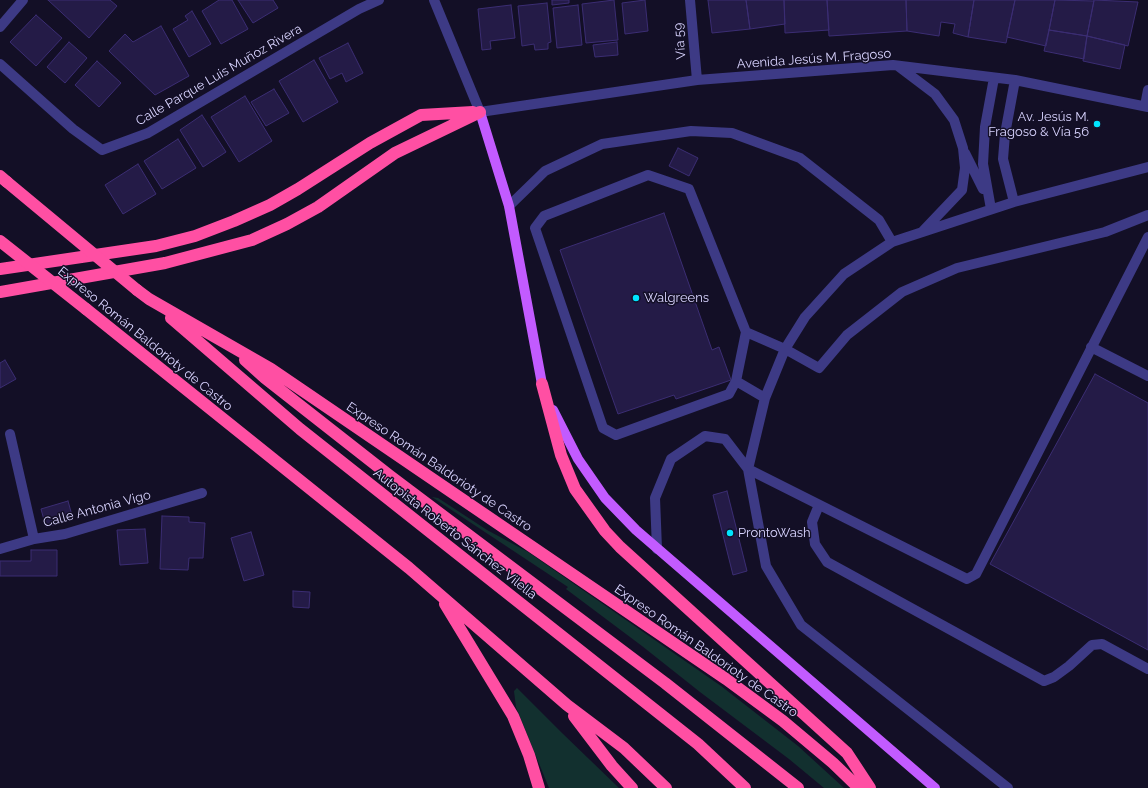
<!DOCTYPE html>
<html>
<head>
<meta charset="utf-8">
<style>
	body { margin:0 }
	canvas { display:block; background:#130f26 }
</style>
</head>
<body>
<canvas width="1148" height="788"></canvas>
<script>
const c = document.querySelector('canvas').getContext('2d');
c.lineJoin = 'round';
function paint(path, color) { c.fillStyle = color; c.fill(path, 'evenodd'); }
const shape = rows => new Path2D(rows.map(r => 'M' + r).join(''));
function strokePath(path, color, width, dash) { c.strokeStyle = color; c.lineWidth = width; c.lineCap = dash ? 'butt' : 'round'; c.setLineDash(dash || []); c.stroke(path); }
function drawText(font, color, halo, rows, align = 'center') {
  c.font = font + ' Raleway,sans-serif'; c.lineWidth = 3; c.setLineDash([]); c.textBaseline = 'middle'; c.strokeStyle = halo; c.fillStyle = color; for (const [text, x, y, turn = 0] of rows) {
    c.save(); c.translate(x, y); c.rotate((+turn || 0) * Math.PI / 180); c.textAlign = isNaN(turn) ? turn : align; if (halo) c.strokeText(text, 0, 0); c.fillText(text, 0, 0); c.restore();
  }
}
const green = shape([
	[432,497,438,498,487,530,528,552,721,686,798,746,844,788,824,788,789,759,700,692,642,646,566,589,568,587],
	[517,688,562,733,619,788,549,788,516,707,514,691]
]);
const building = shape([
	[48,0,110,0,117,6,89,38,48,0],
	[219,0,232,0,248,29,221,44,202,11,219,0],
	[238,0,273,0,278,8,253,23,238,0],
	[552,0,569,0,569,3,552,5,552,0],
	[614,0,618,40,586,43,582,4,614,0],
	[645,0,648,31,625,34,622,3,645,0],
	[708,0,746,0,750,29,712,33,708,0],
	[746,0,784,0,785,24,750,29,746,0],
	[784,0,827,0,829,30,785,33,784,0],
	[827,0,906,0,907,31,829,36,827,0],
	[906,0,974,0,968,37,953,33,955,24,941,22,939,36,907,31,906,0],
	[974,0,1015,0,1006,43,968,37,974,0],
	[1015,0,1055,0,1046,46,1007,37,1015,0],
	[1055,0,1094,1,1087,36,1049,30,1055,0],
	[1094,0,1138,2,1128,46,1087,36,1094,0],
	[547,3,551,42,548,43,548,49,535,50,534,44,522,46,518,6,547,3],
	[511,5,515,38,490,41,491,49,482,50,478,9,511,5],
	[578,5,582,45,557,48,553,8,578,5],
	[192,11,211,44,189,57,173,29,188,20,185,16,192,11],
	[36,15,62,38,36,66,10,42,36,15],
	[161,26,189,76,155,95,109,51,125,34,133,42,161,26],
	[1049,30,1087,36,1084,59,1044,51,1049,30],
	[1087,36,1125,45,1120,69,1083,61,1087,36],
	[69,42,87,58,65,83,47,67,69,42],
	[617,42,618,55,595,57,593,45,617,42],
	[348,43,363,73,346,82,342,73,330,79,319,58,348,43],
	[314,60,338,102,303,122,279,81,314,60],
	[97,61,121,83,99,107,75,85,97,61],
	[274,89,289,113,266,126,251,102,274,89],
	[245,96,272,141,239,162,211,117,245,96],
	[202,115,226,152,203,167,180,130,202,115],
	[178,139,196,168,162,189,144,161,178,139],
	[678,148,698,158,689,176,669,166,678,148],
	[138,164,156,194,123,214,105,185,138,164],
	[664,213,712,350,719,347,731,380,676,399,674,395,618,414,560,250,664,213],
	[5,360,16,379,0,388,0,363,5,360],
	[1095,374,1148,403,1148,650,990,564,1095,374],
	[727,491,747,571,733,575,713,495,727,491],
	[68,501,73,519,46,527,41,509,68,501],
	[162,516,189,517,189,522,205,523,203,558,189,558,188,570,160,569,162,516],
	[145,529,148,563,120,565,117,530,145,529],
	[251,532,264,575,244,581,231,538,251,532],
	[31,550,57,550,57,576,0,576,0,561,31,561,31,550],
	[293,591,310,592,309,608,293,607,293,591]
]);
const minor = shape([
	[434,0,480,112,697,80,893,65,1015,80,1148,107],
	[690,0,697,80],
	[0,27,23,0],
	[0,64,73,129,102,150,148,133,359,9,379,0],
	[898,66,935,94,954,120,963,148,965,168,962,190,923,231],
	[1145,106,1148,90],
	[965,153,983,189],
	[1014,202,1003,159,1005,134,1015,80],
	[509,206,545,171,602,144,691,131,732,133,800,158,879,220,892,242],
	[991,209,983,164,985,127,994,78],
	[746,332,736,381,729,394,616,435,603,428,535,228,544,216,648,175,689,189,746,332,785,349,819,368,847,335,902,292,957,268,1105,232,1148,215],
	[1091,347,1148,376],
	[736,381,765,398],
	[10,434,34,539],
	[819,505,812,522,815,544,827,562,1044,681,1054,677,1069,666,1092,645,1102,644,1148,669],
	[0,549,34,539,65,534,202,493],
	[657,549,655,498,671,459,705,436,725,439,748,469,967,579,976,574,1148,237],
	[1008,788,801,625,766,566,748,469,765,398,785,349,805,317,844,274,892,242,1014,202,1148,167]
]);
const major = shape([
	[480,112,509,206,542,384,544,390],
	[553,410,578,459,605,498,636,530,935,788]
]);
const highway = shape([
	[0,176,7,182],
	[0,269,156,246,195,236,234,221,270,205,298,189,370,143,421,115,473,112],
	[137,290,149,299,271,369,726,679,783,721,833,763,859,788],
	[0,292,165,263,252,240,287,224,318,207,395,153,480,112],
	[86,309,409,568,567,705,624,748,666,788],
	[171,318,300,429,698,744,745,788],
	[245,360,265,378,390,476,665,683,798,788],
	[542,384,561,455,575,489,605,531,620,547,847,753,870,788],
	[445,604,513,716,529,755,539,788],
	[574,716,612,766,632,788]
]);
const highwayBridge = shape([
	[7,182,137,290],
	[0,241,86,309]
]);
const markers = [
	[1097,124,4,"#00e5ff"],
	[636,298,4,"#00e5ff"],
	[730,533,4,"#00e5ff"]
];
const streetNames = [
	["Vía 59",680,41,-95],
	["Avenida Jesús M. Fragoso",814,59,-4],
	["Calle Parque Luis Muñoz Rivera",219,75,-30],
	["Expreso Román Baldorioty de Castro",145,339,39],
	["Expreso Román Baldorioty de Castro",439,467,34],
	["Calle Antonia Vigo",97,509,-15],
	["Autopista Roberto Sánchez Vilella",455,534,38],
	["Expreso Román Baldorioty de Castro",706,651,35]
];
const poiNames = [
	["Av. Jesús M.",1089,117,"right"],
	["Fragoso & Vía 56",1089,132,"right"],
	["Walgreens",644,298],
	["ProntoWash",738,533]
];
paint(green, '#12302f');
paint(building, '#241b47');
strokePath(building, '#3b2d73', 1);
strokePath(minor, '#3d3a85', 10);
strokePath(major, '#c25bff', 10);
strokePath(highway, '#ff4fa3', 12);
strokePath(highwayBridge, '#ff4fa3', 12);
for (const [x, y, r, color] of markers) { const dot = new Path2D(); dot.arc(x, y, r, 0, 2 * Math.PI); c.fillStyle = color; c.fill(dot); strokePath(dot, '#130f26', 1.5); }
drawText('13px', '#d9d4ff', '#130f26', streetNames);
drawText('13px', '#d9d4ff', '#130f26', poiNames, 'left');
</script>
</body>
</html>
